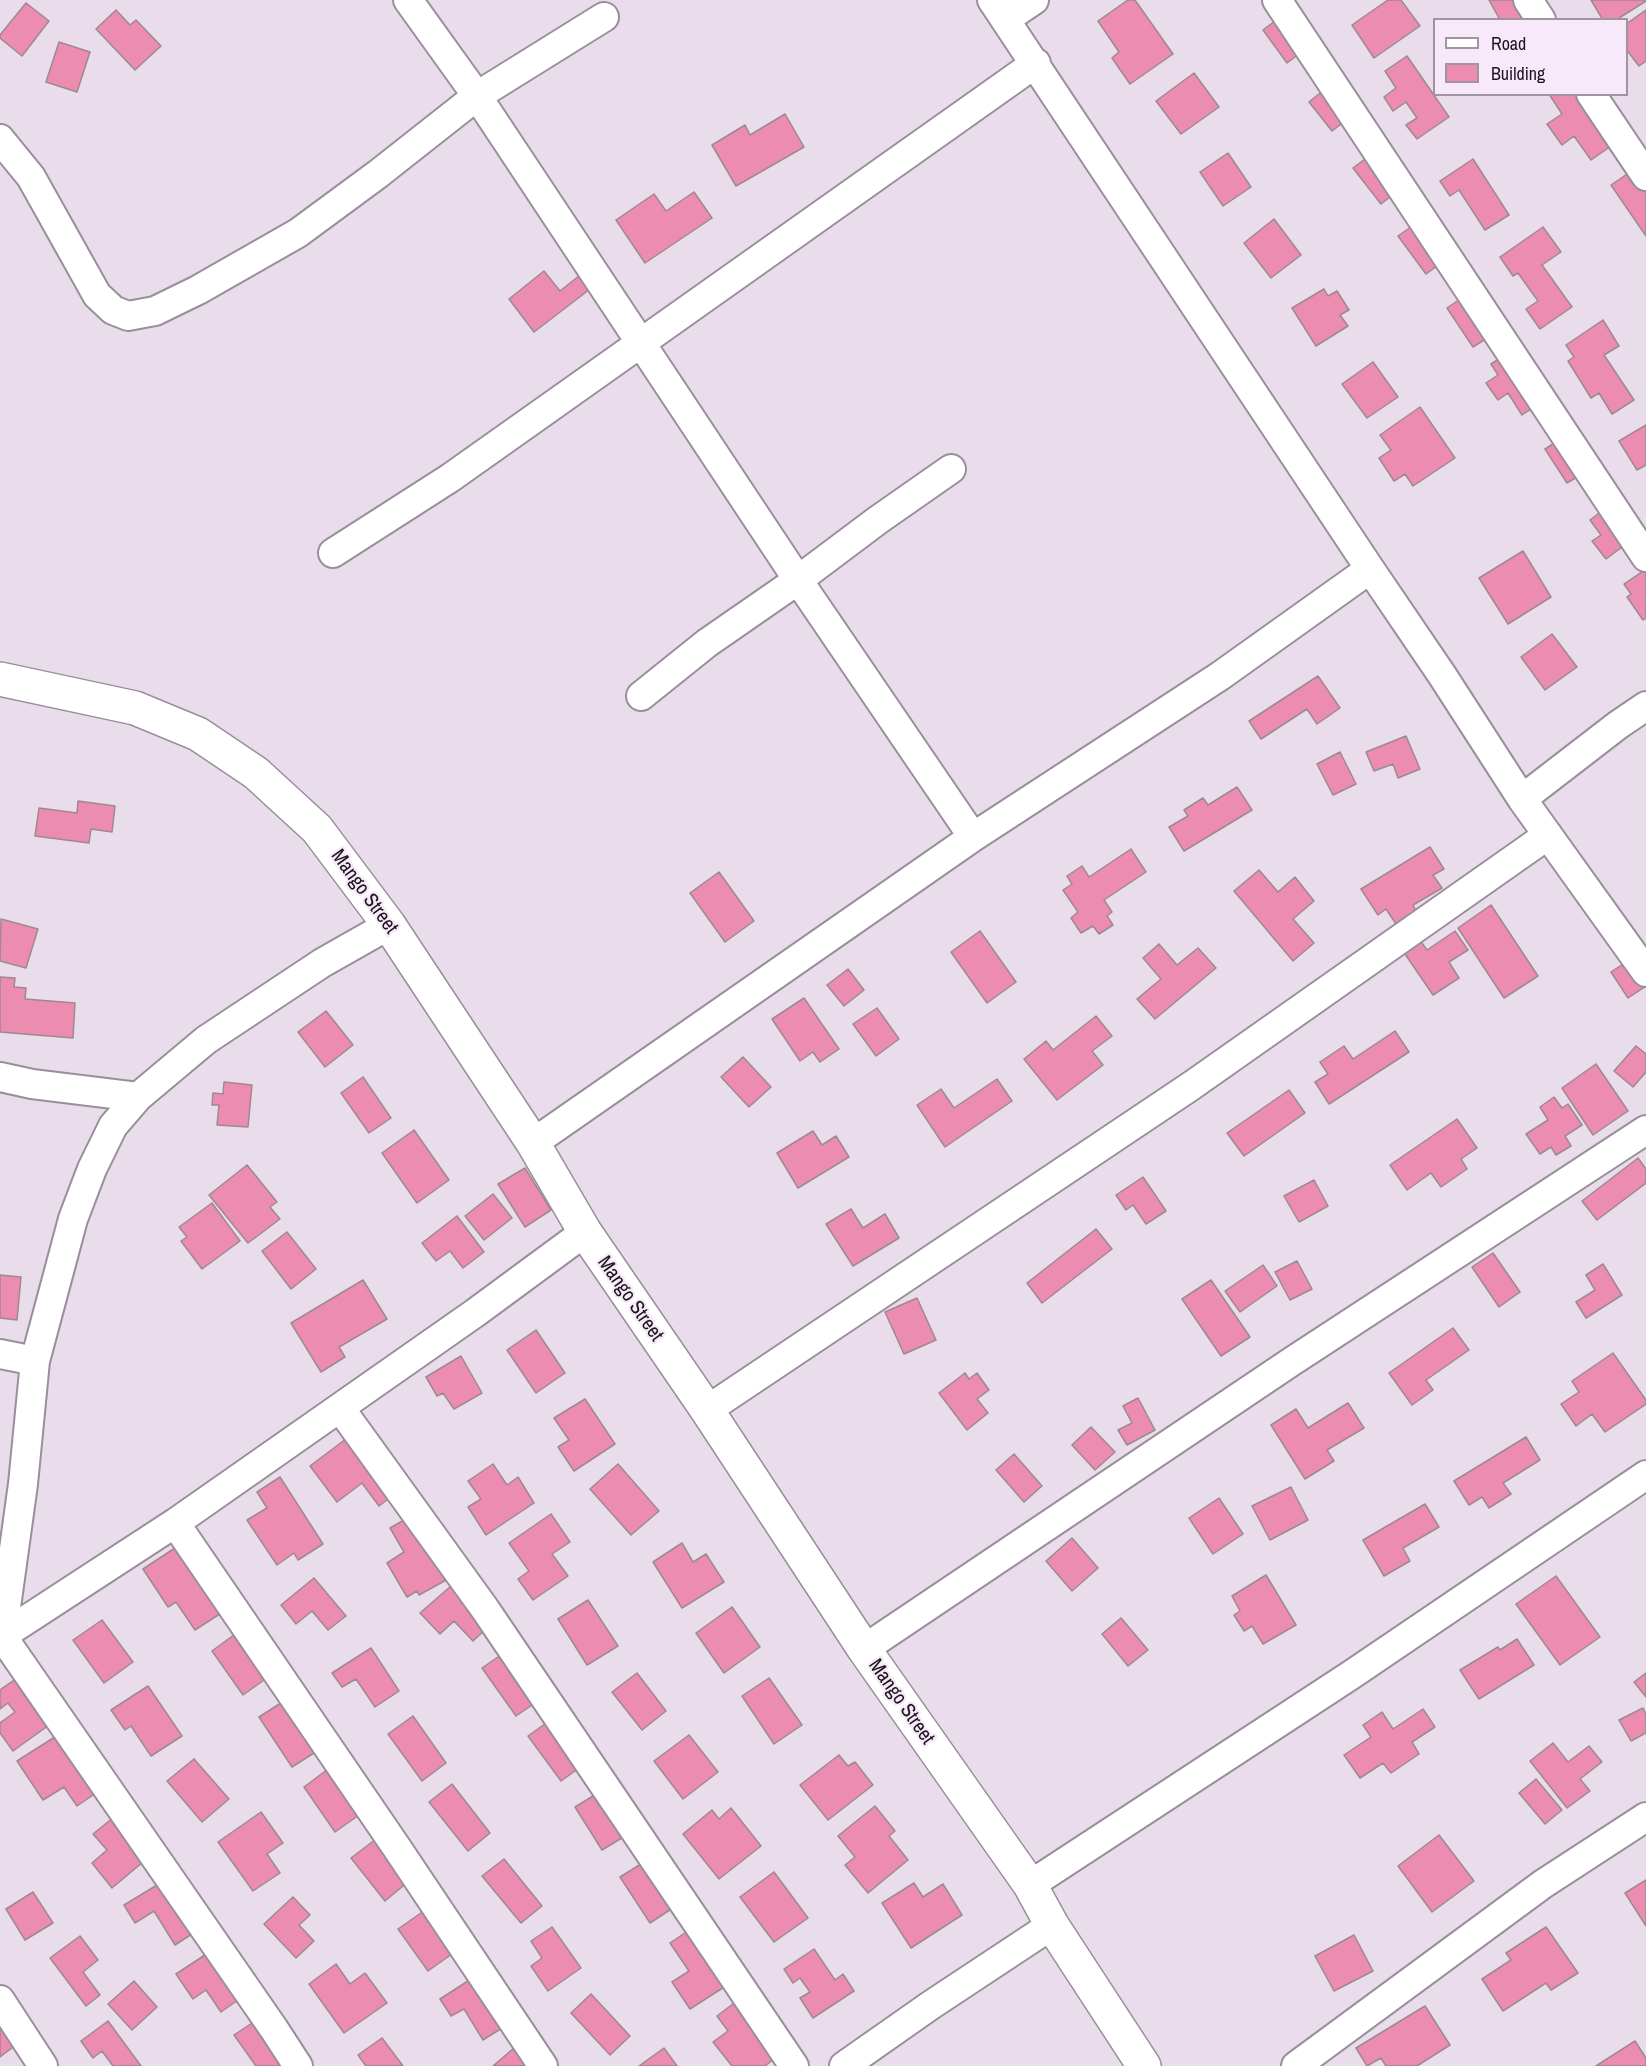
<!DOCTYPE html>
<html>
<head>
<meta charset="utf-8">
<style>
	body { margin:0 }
	#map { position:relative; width:1646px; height:2066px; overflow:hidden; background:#e9dceb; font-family:"Archivo Narrow",sans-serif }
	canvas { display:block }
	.legend { position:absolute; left:1433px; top:18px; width:195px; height:78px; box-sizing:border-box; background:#f7e9f9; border:2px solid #9f94a0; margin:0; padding:8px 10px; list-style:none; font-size:18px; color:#1a151b }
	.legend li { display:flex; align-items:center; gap:12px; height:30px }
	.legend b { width:30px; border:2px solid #9f94a0 }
</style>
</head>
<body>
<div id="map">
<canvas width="1646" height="2066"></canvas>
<ul class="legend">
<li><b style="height:8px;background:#fff"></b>Road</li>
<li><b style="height:16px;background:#ed8cb1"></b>Building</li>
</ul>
</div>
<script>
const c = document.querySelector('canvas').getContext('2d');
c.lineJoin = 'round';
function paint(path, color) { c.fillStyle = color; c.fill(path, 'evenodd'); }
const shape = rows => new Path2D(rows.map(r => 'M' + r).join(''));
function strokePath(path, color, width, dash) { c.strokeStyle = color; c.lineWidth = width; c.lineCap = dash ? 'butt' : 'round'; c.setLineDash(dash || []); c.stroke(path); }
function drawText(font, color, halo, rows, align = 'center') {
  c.font = font + ' "Archivo Narrow",sans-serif'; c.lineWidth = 4.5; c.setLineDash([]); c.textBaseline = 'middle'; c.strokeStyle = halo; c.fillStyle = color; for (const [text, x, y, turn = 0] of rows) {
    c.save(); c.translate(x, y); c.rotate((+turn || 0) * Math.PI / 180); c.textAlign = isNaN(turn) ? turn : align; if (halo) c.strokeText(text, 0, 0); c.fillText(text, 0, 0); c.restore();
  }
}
const building = shape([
	[1128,0,1135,0,1173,54,1130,84,1112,58,1119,52,1098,21,1128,0],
	[1388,0,1401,0,1420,26,1374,58,1352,25,1388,0],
	[1489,0,1520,0,1539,20,1500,20,1489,0],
	[1591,0,1646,0,1646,1,1616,20,1603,20,1591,0],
	[26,3,49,21,22,56,0,38,0,35,26,3],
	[116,10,130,25,136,20,161,46,135,70,96,29,116,10],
	[1646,10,1646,61,1639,66,1626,49,1626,24,1646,10],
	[1283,15,1307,48,1287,63,1263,30,1283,15],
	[59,42,90,52,77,92,46,82,59,42],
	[1407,56,1449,117,1417,139,1406,125,1417,118,1406,102,1393,111,1384,97,1396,88,1385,71,1407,56],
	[1194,73,1219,107,1181,134,1156,101,1194,73],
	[1330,85,1353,115,1332,131,1309,102,1330,85],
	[1549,94,1580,94,1614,144,1591,160,1574,136,1562,145,1547,124,1562,114,1549,94],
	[785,114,804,147,736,186,712,145,745,125,750,135,785,114],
	[1377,150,1405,185,1381,204,1353,168,1377,150],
	[1228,153,1251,187,1223,206,1200,172,1228,153],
	[1473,159,1509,215,1485,230,1459,190,1450,196,1440,181,1473,159],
	[1633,170,1646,188,1646,236,1611,185,1633,170],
	[694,192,712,218,645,263,616,220,654,194,666,211,694,192],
	[1425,217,1447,259,1426,274,1398,236,1425,217],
	[1274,219,1301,255,1271,278,1244,243,1274,219],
	[1543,227,1561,252,1542,265,1572,307,1540,329,1526,309,1538,301,1518,273,1513,276,1500,257,1543,227],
	[544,271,560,291,584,272,594,286,534,332,509,299,544,271],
	[1324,289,1328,296,1337,291,1349,310,1340,315,1348,326,1316,346,1292,308,1324,289],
	[1469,293,1495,333,1473,347,1447,308,1469,293],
	[1603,320,1619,346,1604,355,1634,400,1612,414,1599,393,1591,398,1568,361,1574,357,1566,345,1603,320],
	[1513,350,1546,399,1522,415,1508,393,1498,400,1486,383,1498,375,1491,364,1513,350],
	[1373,362,1398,397,1367,418,1342,384,1373,362],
	[1420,407,1455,458,1413,486,1405,474,1394,481,1379,458,1391,450,1380,435,1420,407],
	[1646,425,1646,465,1637,470,1619,441,1646,425],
	[1569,434,1582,474,1567,483,1545,449,1569,434],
	[1612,503,1637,536,1606,559,1592,541,1601,535,1590,520,1612,503],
	[1523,551,1551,597,1508,624,1479,578,1523,551],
	[1646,569,1646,618,1643,620,1627,597,1631,594,1624,584,1646,569],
	[1552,634,1577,667,1545,690,1521,657,1552,634],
	[1318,676,1340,708,1317,724,1307,709,1261,739,1249,721,1318,676],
	[1406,736,1420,769,1398,778,1393,764,1374,771,1366,752,1406,736],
	[1340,752,1356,784,1333,795,1317,764,1340,752],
	[1237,787,1252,810,1184,851,1169,827,1188,816,1184,810,1203,798,1208,805,1237,787],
	[78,801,115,806,112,832,91,829,89,843,35,836,39,808,77,813,78,801],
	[1430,847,1444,869,1433,875,1442,888,1413,905,1416,911,1396,924,1386,909,1378,915,1361,889,1430,847],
	[1131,849,1146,872,1104,900,1112,912,1107,916,1113,925,1099,934,1093,926,1081,933,1071,918,1078,912,1063,890,1072,884,1067,876,1082,866,1089,877,1131,849],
	[1259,870,1278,892,1295,877,1314,901,1293,919,1314,943,1293,961,1234,891,1259,870],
	[719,872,754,921,725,942,690,893,719,872],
	[1491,905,1538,976,1504,998,1458,928,1491,905],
	[1,919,38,929,26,968,0,961,1,919],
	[980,931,1016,982,987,1003,951,952,980,931],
	[1455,931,1468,950,1449,962,1459,978,1433,995,1403,951,1419,939,1427,950,1455,931],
	[1159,944,1177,965,1198,948,1216,968,1155,1019,1137,999,1161,979,1143,958,1159,944],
	[1632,958,1646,980,1646,986,1628,998,1611,972,1632,958],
	[848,969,864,990,844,1006,827,985,848,969],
	[0,977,15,978,14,987,26,988,25,999,75,1003,73,1038,0,1032,0,977],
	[804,998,839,1049,820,1062,813,1052,800,1061,772,1019,804,998],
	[877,1008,899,1039,876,1056,853,1024,877,1008],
	[326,1011,353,1045,325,1067,298,1032,326,1011],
	[1096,1016,1112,1036,1092,1051,1103,1065,1057,1100,1024,1059,1046,1041,1053,1050,1096,1016],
	[1395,1031,1409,1052,1329,1104,1315,1082,1328,1074,1320,1062,1344,1046,1353,1059,1395,1031],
	[1636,1046,1646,1054,1646,1072,1633,1087,1614,1071,1636,1046],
	[743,1057,771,1087,749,1107,721,1077,743,1057],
	[1596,1064,1628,1111,1593,1135,1562,1088,1596,1064],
	[363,1077,391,1118,369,1133,341,1093,363,1077],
	[997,1079,1012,1101,945,1147,917,1105,941,1089,954,1108,997,1079],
	[224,1082,252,1085,248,1127,217,1125,219,1105,212,1105,213,1093,223,1094,224,1082],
	[1289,1090,1305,1113,1244,1156,1227,1133,1289,1090],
	[1554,1097,1562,1108,1568,1104,1582,1125,1565,1136,1571,1146,1556,1155,1551,1147,1540,1154,1526,1134,1548,1120,1540,1107,1554,1097],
	[1457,1119,1477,1148,1461,1159,1467,1169,1441,1187,1431,1173,1407,1190,1390,1165,1457,1119],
	[414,1130,449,1180,417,1203,382,1153,414,1130],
	[813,1131,822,1145,836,1136,849,1157,798,1188,777,1153,813,1131],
	[1638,1158,1646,1169,1646,1183,1597,1220,1582,1201,1638,1158],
	[247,1165,277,1202,270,1207,280,1219,248,1243,209,1195,247,1165],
	[525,1168,551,1210,525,1227,498,1184,525,1168],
	[1143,1177,1166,1211,1146,1224,1133,1205,1126,1210,1116,1195,1143,1177],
	[1314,1180,1328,1206,1299,1222,1284,1196,1314,1180],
	[493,1194,512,1218,484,1240,465,1216,493,1194],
	[212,1203,240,1241,202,1269,181,1241,187,1237,179,1227,212,1203],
	[851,1209,863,1228,885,1214,899,1238,853,1266,826,1224,851,1209],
	[457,1216,484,1252,463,1268,450,1251,436,1261,422,1243,457,1216],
	[1096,1229,1112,1249,1042,1303,1027,1283,1096,1229],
	[287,1232,316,1269,291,1289,262,1251,287,1232],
	[1493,1253,1520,1292,1499,1307,1472,1267,1493,1253],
	[1297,1261,1312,1289,1290,1300,1275,1272,1297,1261],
	[1603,1264,1622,1295,1586,1318,1576,1302,1595,1290,1586,1275,1603,1264],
	[1263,1265,1277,1286,1240,1312,1225,1291,1263,1265],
	[0,1275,21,1277,17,1320,0,1318,0,1275],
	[363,1280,387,1319,339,1347,345,1357,321,1372,291,1323,363,1280],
	[1211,1280,1250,1337,1221,1356,1182,1299,1211,1280],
	[917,1298,936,1340,904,1354,885,1312,917,1298],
	[1453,1328,1469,1350,1426,1380,1433,1390,1412,1405,1389,1373,1453,1328],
	[536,1330,565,1373,536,1393,507,1350,536,1330],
	[1613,1353,1646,1400,1646,1404,1605,1432,1592,1414,1576,1426,1561,1404,1579,1392,1572,1381,1613,1353],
	[461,1356,482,1393,454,1409,443,1393,437,1396,426,1377,461,1356],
	[965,1373,969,1379,977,1373,989,1390,977,1399,988,1413,967,1430,939,1393,965,1373],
	[1138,1398,1155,1430,1127,1445,1118,1430,1132,1423,1123,1406,1138,1398],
	[585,1399,615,1444,574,1471,558,1447,569,1440,554,1418,585,1399],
	[1348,1403,1364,1428,1327,1450,1334,1461,1305,1479,1271,1425,1296,1409,1308,1428,1348,1403],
	[363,1426,408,1484,379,1506,362,1483,337,1502,310,1466,363,1426],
	[1091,1427,1115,1452,1095,1470,1072,1445,1091,1427],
	[1526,1437,1540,1460,1503,1483,1511,1494,1489,1508,1482,1497,1469,1505,1454,1481,1526,1437],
	[1014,1454,1042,1486,1024,1502,996,1470,1014,1454],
	[493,1464,507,1485,518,1477,534,1503,486,1535,468,1507,481,1499,468,1481,493,1464],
	[618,1464,659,1511,631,1535,590,1489,618,1464],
	[280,1477,323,1544,298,1560,294,1553,277,1565,247,1520,267,1508,257,1492,280,1477],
	[1291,1487,1308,1520,1270,1540,1252,1506,1291,1487],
	[1219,1498,1243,1534,1213,1554,1189,1518,1219,1498],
	[1425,1504,1439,1527,1403,1548,1410,1561,1384,1576,1363,1540,1425,1504],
	[551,1514,570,1542,552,1554,568,1576,533,1600,518,1579,529,1571,509,1543,551,1514],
	[411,1516,424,1538,443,1526,468,1568,419,1595,417,1591,407,1597,387,1563,404,1552,390,1528,411,1516],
	[1072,1538,1098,1568,1072,1591,1046,1561,1072,1538],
	[184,1542,243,1599,195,1630,176,1602,168,1607,143,1569,184,1542],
	[682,1543,693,1562,706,1554,724,1582,682,1608,653,1562,682,1543],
	[1266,1575,1296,1625,1263,1644,1252,1626,1244,1631,1234,1615,1240,1611,1232,1596,1266,1575],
	[1556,1576,1600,1637,1560,1665,1516,1604,1556,1576],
	[314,1578,346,1616,328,1630,312,1611,296,1624,281,1605,314,1578],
	[451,1586,488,1627,473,1641,454,1621,440,1634,420,1613,451,1586],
	[588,1600,618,1646,587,1665,558,1619,588,1600],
	[732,1607,760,1647,724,1673,696,1633,732,1607],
	[1121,1618,1148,1650,1128,1666,1102,1634,1121,1618],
	[102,1620,133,1662,104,1683,73,1640,102,1620],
	[242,1629,274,1673,243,1695,212,1651,242,1629],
	[1517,1639,1534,1665,1479,1699,1460,1670,1498,1647,1500,1650,1517,1639],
	[371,1648,399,1691,375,1707,356,1679,342,1687,332,1673,371,1648],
	[508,1650,541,1699,516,1716,482,1668,508,1650],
	[637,1673,666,1711,642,1730,612,1692,637,1673],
	[1646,1673,1646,1697,1634,1682,1646,1673],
	[17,1678,56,1720,13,1751,0,1733,0,1723,15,1712,8,1703,0,1709,0,1690,17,1678],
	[769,1678,802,1725,774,1744,742,1696,769,1678],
	[148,1686,182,1736,151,1756,131,1726,125,1730,111,1710,148,1686],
	[284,1701,317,1751,292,1767,259,1717,284,1701],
	[1643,1708,1646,1714,1646,1733,1631,1741,1619,1720,1643,1708],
	[1423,1709,1435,1727,1412,1742,1419,1754,1391,1773,1383,1763,1360,1778,1344,1755,1371,1737,1363,1725,1382,1712,1393,1729,1423,1709],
	[413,1716,446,1763,422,1781,388,1734,413,1716],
	[549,1721,582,1766,561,1781,528,1736,549,1721],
	[61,1733,99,1791,77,1806,64,1787,43,1800,17,1761,61,1733],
	[689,1735,718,1772,683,1799,654,1761,689,1735],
	[1553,1743,1568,1762,1589,1746,1602,1762,1580,1779,1590,1791,1567,1808,1530,1761,1553,1743],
	[839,1755,848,1766,855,1762,873,1785,828,1820,800,1785,839,1755],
	[194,1759,229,1799,202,1822,167,1781,194,1759],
	[332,1766,376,1803,335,1832,304,1787,332,1766],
	[1536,1779,1562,1810,1545,1824,1519,1793,1536,1779],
	[452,1784,490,1833,468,1851,429,1802,452,1784],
	[598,1793,625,1836,602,1850,575,1807,598,1793],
	[875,1806,895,1831,889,1836,908,1860,868,1893,845,1865,855,1857,838,1836,875,1806],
	[731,1808,761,1846,719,1879,683,1834,712,1810,719,1819,731,1808],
	[261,1812,283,1843,267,1854,280,1873,253,1891,218,1842,261,1812],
	[114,1817,149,1857,112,1888,92,1863,107,1850,93,1834,114,1817],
	[1439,1835,1474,1881,1432,1912,1398,1866,1439,1835],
	[376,1839,409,1881,385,1901,351,1858,376,1839],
	[504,1859,542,1906,521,1923,482,1876,504,1859],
	[641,1864,685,1900,650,1923,620,1877,641,1864],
	[774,1872,808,1918,774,1942,740,1897,774,1872],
	[167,1879,198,1930,175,1945,154,1911,135,1923,124,1905,167,1879],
	[1646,1880,1646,1926,1625,1893,1646,1880],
	[914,1883,923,1897,943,1884,962,1915,911,1948,882,1903,914,1883],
	[33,1892,53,1923,25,1940,6,1909,33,1892],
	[293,1897,310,1915,299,1925,314,1941,296,1958,264,1924,293,1897],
	[428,1908,473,1939,428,1971,398,1929,428,1908],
	[698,1924,735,1980,690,2009,672,1982,689,1971,670,1943,698,1924],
	[552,1927,581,1968,548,1991,531,1966,542,1958,531,1941,552,1927],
	[1546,1927,1578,1973,1551,1990,1546,1983,1503,2011,1482,1979,1511,1960,1506,1953,1546,1927],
	[1354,1935,1373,1971,1334,1991,1315,1956,1354,1935],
	[80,1936,98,1960,83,1972,100,1995,86,2006,50,1958,80,1936],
	[217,1947,248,1993,221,2012,206,1990,193,1999,176,1974,217,1947],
	[814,1949,835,1980,843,1974,854,1991,813,2018,800,1998,810,1992,800,1978,793,1983,784,1969,814,1949],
	[336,1964,350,1984,365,1973,387,2003,344,2033,309,1984,336,1964],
	[471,1979,502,2028,483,2040,464,2009,451,2016,440,1999,471,1979],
	[134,1981,157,2007,132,2030,108,2004,134,1981],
	[591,1994,630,2036,610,2055,571,2013,591,1994],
	[738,2000,780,2054,765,2066,732,2066,713,2042,728,2031,717,2016,738,2000],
	[1425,2006,1450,2045,1417,2066,1386,2066,1381,2058,1367,2066,1356,2048,1425,2006],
	[270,2011,287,2066,256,2066,234,2035,270,2011],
	[0,2014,21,2041,0,2057,0,2014],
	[108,2021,141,2066,113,2066,102,2051,93,2058,81,2041,108,2021],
	[382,2038,403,2066,366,2066,358,2055,382,2038],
	[1635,2041,1646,2058,1646,2066,1596,2066,1635,2041],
	[521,2042,540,2066,493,2066,521,2042],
	[664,2048,677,2066,639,2066,664,2048]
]);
const minor = shape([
	[408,0,477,96,798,580,973,837],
	[992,0,1370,569,1442,675,1522,799,1646,972],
	[1277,0,1646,557],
	[1528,0,1541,20],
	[1006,19,1034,0],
	[1591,94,1646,176],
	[0,139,31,177,97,295,113,310,128,316,155,311,198,290,298,233,378,174,477,96,604,17],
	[333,553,450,478,1036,63],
	[641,696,707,643,798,580,878,520,951,469],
	[1522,799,1618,725,1646,706],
	[0,1077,32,1084,138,1097],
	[533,1143,973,837,1220,676,1370,569],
	[0,1354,35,1361],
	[340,1408,485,1609,794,2066],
	[707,1410,1191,1086,1548,835],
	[175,1523,397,1848,543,2066],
	[0,1637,175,1523,475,1313,585,1232],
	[864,1649,1291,1362,1646,1130],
	[1030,1885,1351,1675,1646,1475],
	[0,2000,43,2066],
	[298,2066,274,2029,2,1636,23,1484,35,1361,73,1219,92,1169,113,1126,138,1097,206,1040,322,963,389,925],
	[844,2066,931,2005,1052,1925],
	[1296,2066,1543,1884,1646,1817]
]);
const secondary = shape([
	[0,679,135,708,198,734,256,773,317,829,389,925,533,1143,585,1232,707,1410,864,1649,1030,1885,1052,1925,1144,2066]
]);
const streetNames = [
	["Mango Street",364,892,54],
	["Mango Street",630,1299,55],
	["Mango Street",901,1702,55]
];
paint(building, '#ed8cb1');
strokePath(building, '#9d898f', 1.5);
strokePath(minor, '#9a8e9c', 32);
strokePath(secondary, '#9a8e9c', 36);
strokePath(minor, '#fff', 28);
strokePath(secondary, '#fff', 33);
drawText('20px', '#1a151b', '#f7e9f9', streetNames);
</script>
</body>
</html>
